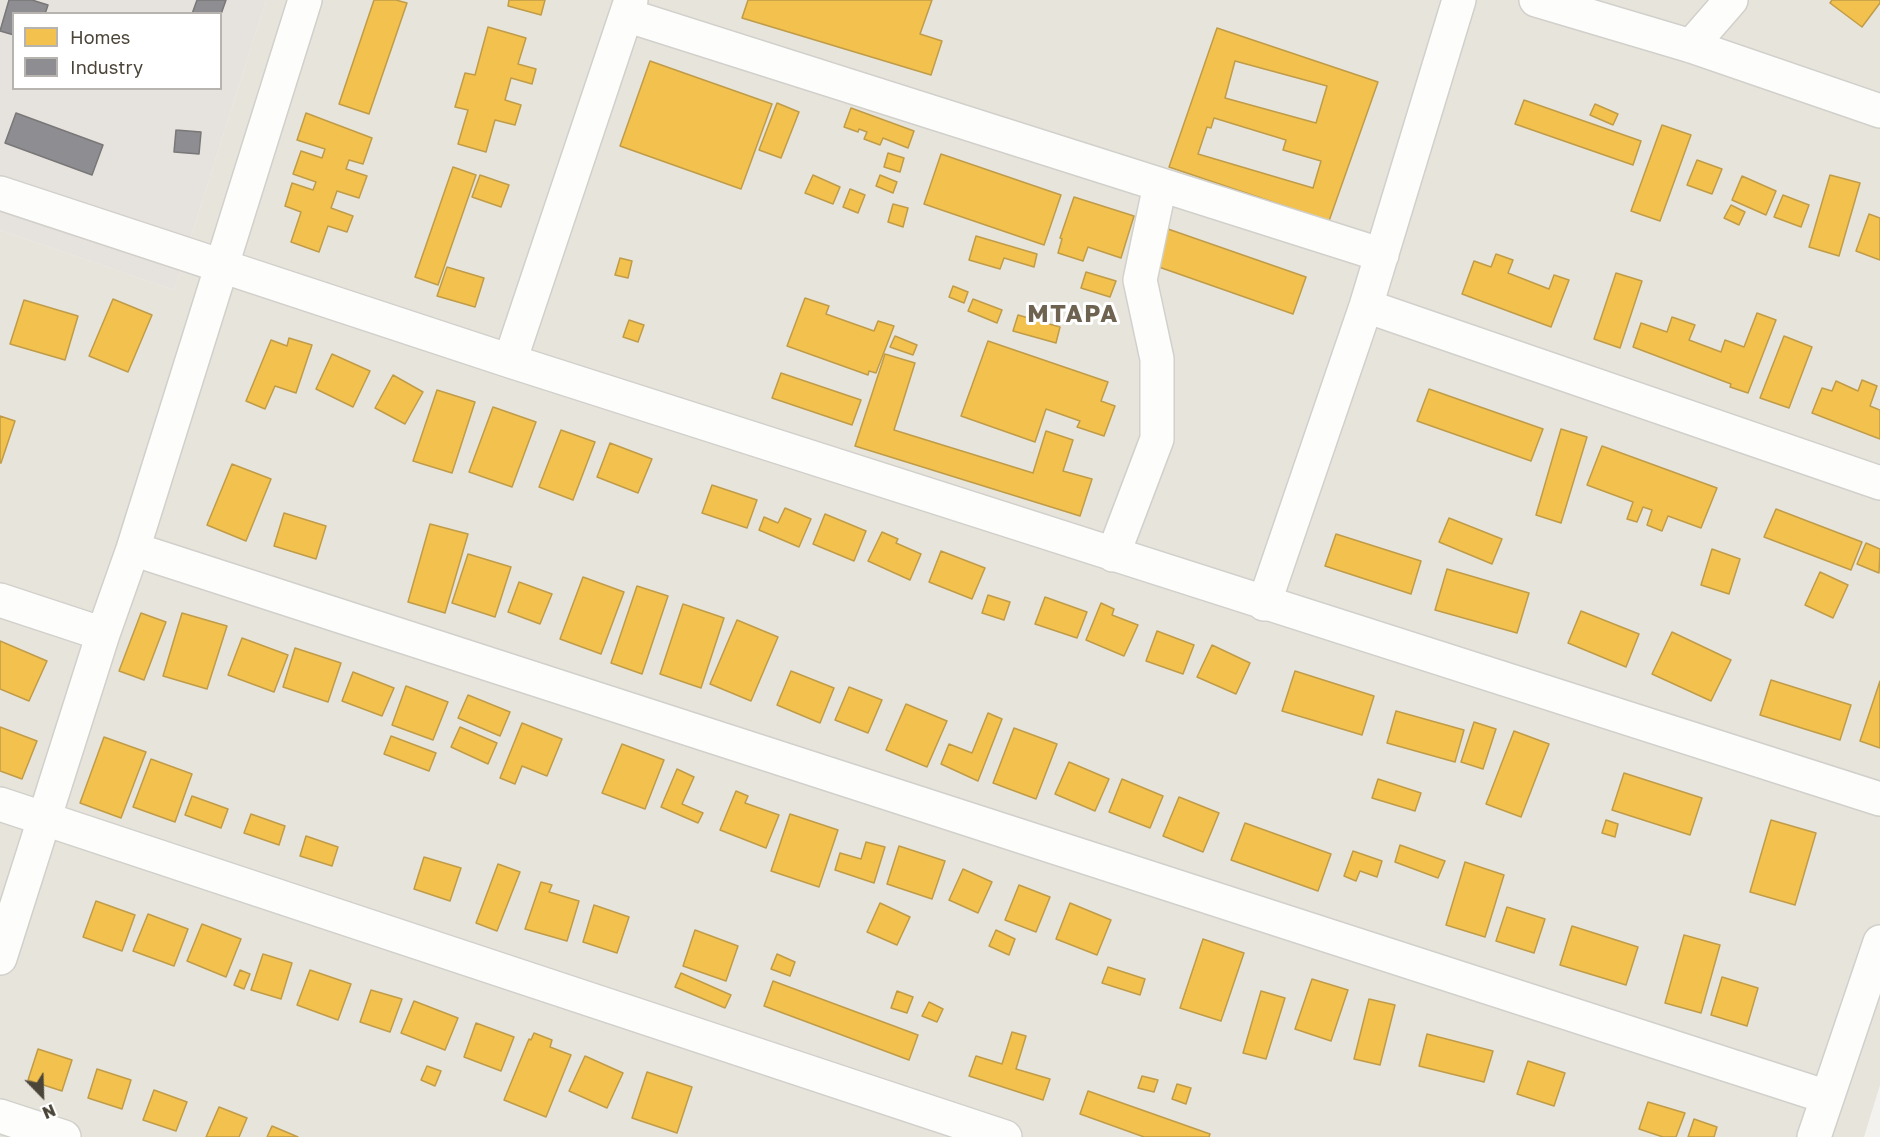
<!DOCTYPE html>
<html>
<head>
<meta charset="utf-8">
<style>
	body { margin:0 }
	#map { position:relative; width:1880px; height:1137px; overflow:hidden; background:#f4f2ee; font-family:"Golos Text",sans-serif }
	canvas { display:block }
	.legend { position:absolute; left:12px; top:12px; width:210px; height:78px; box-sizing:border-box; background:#fff; border:2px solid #b7b4b0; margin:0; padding:8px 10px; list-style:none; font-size:18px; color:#4b4439 }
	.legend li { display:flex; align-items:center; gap:12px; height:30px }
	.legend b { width:30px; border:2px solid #b7b4b0 }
	.north { position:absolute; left:12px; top:1065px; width:60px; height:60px; -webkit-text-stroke:4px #fff; paint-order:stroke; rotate:157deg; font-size:16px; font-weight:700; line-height:24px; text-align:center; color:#4b4439 }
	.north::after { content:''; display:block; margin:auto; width:21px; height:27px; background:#4b4439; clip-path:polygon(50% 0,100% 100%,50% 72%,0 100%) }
</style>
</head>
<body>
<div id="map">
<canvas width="1880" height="1137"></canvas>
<ul class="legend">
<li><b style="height:16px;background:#f2c14e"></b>Homes</li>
<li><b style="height:16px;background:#8d8d92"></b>Industry</li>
</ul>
<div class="north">N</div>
</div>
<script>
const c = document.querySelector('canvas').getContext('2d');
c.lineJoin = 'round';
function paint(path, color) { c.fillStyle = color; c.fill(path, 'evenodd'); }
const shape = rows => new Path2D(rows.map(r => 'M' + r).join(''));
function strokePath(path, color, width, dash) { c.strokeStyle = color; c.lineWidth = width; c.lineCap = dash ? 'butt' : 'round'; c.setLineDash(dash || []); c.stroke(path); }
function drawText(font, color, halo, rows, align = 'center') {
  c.font = font + ' "Golos Text",sans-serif'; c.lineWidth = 6; c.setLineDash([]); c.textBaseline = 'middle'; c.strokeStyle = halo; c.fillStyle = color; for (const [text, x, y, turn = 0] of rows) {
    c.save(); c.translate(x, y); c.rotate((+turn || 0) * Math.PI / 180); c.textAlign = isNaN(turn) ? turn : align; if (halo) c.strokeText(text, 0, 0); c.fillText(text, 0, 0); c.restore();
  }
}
const residential = shape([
	[266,0,1880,0,1880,1085,1864,1137,0,1137,0,230,174,290]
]);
const industrial = shape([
	[0,0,266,0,174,290,0,230],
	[14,14,220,14,220,88,14,88]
]);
const homes = shape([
	[374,0,396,0,407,3,369,114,339,104,374,0],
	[509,0,545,0,541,15,508,6,509,0],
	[748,0,932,0,920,34,942,41,931,75,742,18,748,0],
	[1832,0,1880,0,1880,3,1862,27,1830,3,1832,0],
	[488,27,526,38,518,64,536,69,532,84,511,78,505,100,521,105,515,125,495,120,486,152,458,144,468,110,455,107,465,73,475,75,488,27],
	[1217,28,1378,82,1329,221,1169,167,1217,28],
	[1235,61,1327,86,1316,123,1225,98,1235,61],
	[1214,118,1286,140,1283,150,1321,161,1313,188,1198,154,1207,127,1211,128,1214,118],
	[650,61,772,104,741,189,620,146,650,61],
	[1524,100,1641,141,1633,165,1515,124,1524,100],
	[777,103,799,112,781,158,759,150,777,103],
	[1595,104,1618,114,1613,125,1590,115,1595,104],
	[851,108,914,131,908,148,883,138,880,145,864,139,867,132,859,129,858,132,844,127,851,108],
	[306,113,372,138,363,164,349,160,346,169,367,176,359,198,337,191,331,208,353,216,347,232,328,226,319,252,291,242,301,212,285,206,292,183,313,190,316,182,293,174,301,151,322,158,325,149,297,140,306,113],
	[1662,125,1691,135,1660,221,1631,211,1662,125],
	[888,153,904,158,900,172,884,167,888,153],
	[941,154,1061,195,1044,245,924,204,941,154],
	[1697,160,1722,169,1712,194,1687,185,1697,160],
	[453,167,476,175,438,285,415,277,453,167],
	[480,175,509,185,501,207,472,197,480,175],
	[813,175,840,187,833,204,805,193,813,175],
	[880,175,897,182,893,193,876,186,880,175],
	[1830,175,1860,183,1839,256,1809,247,1830,175],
	[1742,176,1776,191,1766,215,1732,200,1742,176],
	[850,189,865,195,858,213,843,207,850,189],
	[1783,195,1809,205,1801,227,1774,217,1783,195],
	[1074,197,1134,216,1121,258,1088,247,1083,261,1058,253,1062,239,1060,238,1074,197],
	[893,204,908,208,903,227,888,222,893,204],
	[1731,205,1745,212,1739,225,1724,218,1731,205],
	[1869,214,1880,218,1880,260,1856,251,1869,214],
	[1168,229,1306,277,1293,314,1156,266,1168,229],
	[976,236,1037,254,1034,267,1004,258,1000,269,969,260,976,236],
	[1496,254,1513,260,1508,273,1549,289,1554,275,1569,280,1551,327,1462,294,1474,261,1491,267,1496,254],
	[620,258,632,261,628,278,615,275,620,258],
	[447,267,484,278,475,307,437,296,447,267],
	[1086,272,1116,281,1110,297,1081,288,1086,272],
	[1616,273,1642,281,1620,348,1594,339,1616,273],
	[953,286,968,292,964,303,949,297,953,286],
	[805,298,829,306,826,314,874,331,878,321,894,326,876,373,869,371,868,375,787,346,805,298],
	[113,299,152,315,128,372,89,356,113,299],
	[973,299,1002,310,997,323,968,311,973,299],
	[24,300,78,316,65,360,10,344,24,300],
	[1757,313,1776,320,1748,393,1730,387,1731,384,1633,347,1641,323,1667,332,1672,317,1695,325,1689,340,1721,352,1725,340,1744,347,1757,313],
	[1018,315,1060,327,1056,343,1013,331,1018,315],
	[629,320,644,325,638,342,623,337,629,320],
	[895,336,917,345,913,355,890,347,895,336],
	[1784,336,1812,347,1789,408,1760,398,1784,336],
	[289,338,312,345,296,393,275,386,265,409,246,401,271,340,287,346,289,338],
	[988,341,1108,382,1101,401,1115,406,1104,436,1077,427,1080,421,1046,409,1035,442,961,416,988,341],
	[332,354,370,371,353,407,316,389,332,354],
	[885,354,915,363,894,430,1033,473,1046,431,1073,440,1063,471,1092,479,1080,516,855,446,885,354],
	[781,373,861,400,852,425,772,398,781,373],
	[393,375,423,392,405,424,375,408,393,375],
	[1862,380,1877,386,1870,406,1880,410,1880,439,1812,413,1822,388,1832,391,1836,381,1858,391,1862,380],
	[1429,389,1543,429,1531,461,1417,421,1429,389],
	[437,390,475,402,452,473,413,461,437,390],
	[493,407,536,422,512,487,469,472,493,407],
	[0,416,15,421,1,463,0,463,0,416],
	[1561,429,1587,437,1561,523,1536,515,1561,429],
	[561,430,595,442,573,500,539,487,561,430],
	[610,443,652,459,638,493,597,477,610,443],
	[1602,446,1717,488,1701,528,1668,516,1662,531,1647,525,1652,510,1643,507,1637,522,1627,519,1633,502,1587,485,1602,446],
	[232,464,271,479,246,541,207,525,232,464],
	[712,485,757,500,747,528,702,513,712,485],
	[785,508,811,519,799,547,759,530,764,517,778,523,785,508],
	[1776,509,1862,542,1851,570,1764,537,1776,509],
	[284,513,326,526,316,559,274,546,284,513],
	[825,514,866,531,854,561,813,544,825,514],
	[1449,518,1502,539,1492,564,1439,542,1449,518],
	[430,524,468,534,445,613,408,602,430,524],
	[882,532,898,539,896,543,921,554,910,580,868,561,882,532],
	[1336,534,1421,561,1411,594,1325,566,1336,534],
	[1866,543,1880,549,1879,573,1857,564,1866,543],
	[1712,549,1740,559,1729,594,1701,585,1712,549],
	[941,551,985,568,972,599,929,582,941,551],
	[468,554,511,567,495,617,452,603,468,554],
	[1447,569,1529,593,1517,633,1435,610,1447,569],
	[1820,572,1848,585,1833,618,1805,605,1820,572],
	[583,577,624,592,601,654,560,639,583,577],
	[519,582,552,594,540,624,508,612,519,582],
	[637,586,668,596,642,674,611,663,637,586],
	[988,595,1010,602,1004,620,982,613,988,595],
	[1045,597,1087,612,1077,638,1035,624,1045,597],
	[1101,603,1114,609,1112,615,1138,625,1124,656,1086,640,1101,603],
	[683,604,724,618,701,688,660,674,683,604],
	[1581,611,1639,634,1626,667,1568,643,1581,611],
	[141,613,166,622,144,680,119,671,141,613],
	[182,613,227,626,207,689,163,676,182,613],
	[737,620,778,637,751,701,710,684,737,620],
	[1157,631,1194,645,1183,674,1146,661,1157,631],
	[1672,632,1731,660,1711,701,1652,674,1672,632],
	[242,638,288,655,274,692,228,675,242,638],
	[0,641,47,661,29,701,0,689,0,641],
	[1212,645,1250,663,1236,694,1197,677,1212,645],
	[295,648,341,663,328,702,283,687,295,648],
	[791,671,834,688,820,723,777,705,791,671],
	[1295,671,1374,696,1362,735,1282,711,1295,671],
	[353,672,394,688,382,716,342,701,353,672],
	[1771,680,1851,705,1840,740,1760,715,1771,680],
	[1880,681,1880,748,1860,741,1880,681],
	[406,686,448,702,433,740,392,725,406,686],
	[849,687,882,700,868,733,835,720,849,687],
	[468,695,510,712,500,736,458,718,468,695],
	[906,704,947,721,927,767,886,750,906,704],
	[1396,711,1464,730,1455,762,1387,743,1396,711],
	[988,713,1002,719,978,781,941,764,949,744,972,753,988,713],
	[1474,722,1496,729,1483,769,1461,762,1474,722],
	[522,723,562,739,547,776,522,766,515,784,500,778,522,723],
	[0,727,37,741,22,779,0,771,0,727],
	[460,727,497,743,488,764,451,747,460,727],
	[1014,728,1057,744,1036,799,993,783,1014,728],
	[1514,731,1549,744,1521,817,1486,804,1514,731],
	[391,736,436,753,429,771,384,754,391,736],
	[104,737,146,752,121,818,80,803,104,737],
	[622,744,664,760,645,809,602,793,622,744],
	[151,759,192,774,175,822,133,807,151,759],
	[1069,762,1109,779,1095,811,1055,794,1069,762],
	[677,769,694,777,682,804,703,813,698,823,661,807,677,769],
	[1624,773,1702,798,1690,835,1612,810,1624,773],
	[1122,779,1163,796,1150,828,1109,812,1122,779],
	[1378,779,1421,793,1415,811,1372,798,1378,779],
	[736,791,748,796,745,803,779,815,766,848,720,830,736,791],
	[192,796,228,809,221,828,185,815,192,796],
	[1179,797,1219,813,1203,852,1163,836,1179,797],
	[251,814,285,826,279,845,244,833,251,814],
	[790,814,838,830,819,887,771,871,790,814],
	[1606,820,1618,824,1615,837,1602,833,1606,820],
	[1771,820,1816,833,1795,905,1750,892,1771,820],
	[1245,823,1331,854,1318,891,1231,860,1245,823],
	[306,836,338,847,332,866,300,856,306,836],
	[866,842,885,847,874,883,835,870,840,853,861,859,866,842],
	[1400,845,1445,861,1438,878,1395,862,1400,845],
	[899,846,945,861,932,899,887,884,899,846],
	[1353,851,1382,861,1377,877,1360,871,1356,881,1344,876,1353,851],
	[424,857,461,868,450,901,414,889,424,857],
	[1465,862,1504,875,1485,937,1446,925,1465,862],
	[498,864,520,872,497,931,476,923,498,864],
	[963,869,992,882,978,913,949,900,963,869],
	[541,882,552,885,549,892,579,901,567,941,525,929,541,882],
	[1019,885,1050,897,1036,932,1005,920,1019,885],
	[96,901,135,915,122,951,83,937,96,901],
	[880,903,910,917,897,945,867,932,880,903],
	[1070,903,1111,920,1097,955,1056,939,1070,903],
	[594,905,629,917,617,953,583,942,594,905],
	[1507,907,1545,919,1534,953,1496,941,1507,907],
	[148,914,188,929,174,966,133,951,148,914],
	[202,924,241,939,226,977,187,961,202,924],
	[1572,926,1638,947,1626,985,1560,965,1572,926],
	[695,930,738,946,726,981,683,966,695,930],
	[996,930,1015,939,1009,955,989,946,996,930],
	[1684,935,1720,945,1701,1013,1665,1003,1684,935],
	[1203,939,1244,953,1221,1021,1180,1008,1203,939],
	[263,954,292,963,281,999,251,990,263,954],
	[777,954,795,962,790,976,771,969,777,954],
	[1108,967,1145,979,1140,995,1102,983,1108,967],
	[240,970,250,974,244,989,234,985,240,970],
	[310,970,351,984,338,1020,297,1005,310,970],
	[681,973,731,995,725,1008,675,987,681,973],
	[1722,977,1758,988,1747,1026,1711,1015,1722,977],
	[1312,979,1348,990,1331,1041,1295,1029,1312,979],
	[773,981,918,1035,909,1060,764,1006,773,981],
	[371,990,402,999,390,1032,360,1022,371,990],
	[897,991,913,997,907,1013,891,1008,897,991],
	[1261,991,1285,998,1266,1059,1243,1053,1261,991],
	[1369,999,1395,1005,1380,1065,1354,1059,1369,999],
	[414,1001,458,1018,445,1050,401,1033,414,1001],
	[929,1002,943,1009,937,1022,922,1016,929,1002],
	[476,1023,514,1037,501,1071,464,1057,476,1023],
	[1012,1032,1026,1036,1016,1069,1050,1079,1043,1100,969,1076,976,1056,1002,1064,1012,1032],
	[534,1033,552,1040,550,1047,571,1055,546,1117,504,1100,529,1039,531,1040,534,1033],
	[1427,1034,1493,1051,1484,1082,1419,1066,1427,1034],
	[38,1049,72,1060,62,1091,28,1080,38,1049],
	[585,1056,623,1073,607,1108,569,1091,585,1056],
	[1528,1061,1565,1073,1554,1106,1517,1094,1528,1061],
	[427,1066,441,1071,435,1086,421,1080,427,1066],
	[97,1069,131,1080,122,1109,88,1098,97,1069],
	[647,1072,692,1087,677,1133,632,1118,647,1072],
	[1142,1076,1158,1080,1154,1092,1138,1088,1142,1076],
	[1177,1084,1191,1088,1186,1104,1172,1099,1177,1084],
	[154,1090,187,1102,176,1131,143,1120,154,1090],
	[1088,1091,1210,1134,1209,1137,1144,1137,1080,1114,1088,1091],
	[1648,1102,1685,1113,1676,1137,1663,1137,1639,1129,1648,1102],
	[219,1107,247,1118,239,1137,206,1137,219,1107],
	[1694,1119,1717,1127,1714,1137,1688,1137,1694,1119],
	[272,1126,298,1137,267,1137,272,1126]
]);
const industry = shape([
	[9,0,32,0,48,5,45,14,14,14,14,35,0,31,9,0],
	[197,0,226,0,220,17,220,14,192,14,197,0],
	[16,113,103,145,92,175,5,143,16,113],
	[176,130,201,132,199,154,174,152,176,130]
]);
const street = shape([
	[1536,0,1691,46,1880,111],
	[626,15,1382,255],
	[1691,46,1731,0],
	[0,193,510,361,1880,799],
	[1366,306,1880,483],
	[510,361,631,0],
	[133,549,1827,1097],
	[1113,555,1157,439,1157,359,1140,280,1160,185],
	[0,600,103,634],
	[1264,604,1366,306,1459,0],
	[0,804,1005,1137],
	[0,958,103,634,133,549,305,0],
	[0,1116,64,1137],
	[1814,1137,1880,942]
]);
const districtNames = [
	["MTAPA",1073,314]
];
paint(residential, '#e7e4dc');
paint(industrial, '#e6e2de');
paint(homes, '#f2c14e');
strokePath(homes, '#c09c48', 1.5);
paint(industry, '#8d8d92');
strokePath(industry, '#797777', 1.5);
strokePath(street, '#d2d0cb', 36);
strokePath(street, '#fdfdfc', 33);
c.letterSpacing = '1.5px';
drawText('bold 24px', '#6e6250', '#fff', districtNames);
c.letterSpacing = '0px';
</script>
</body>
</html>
